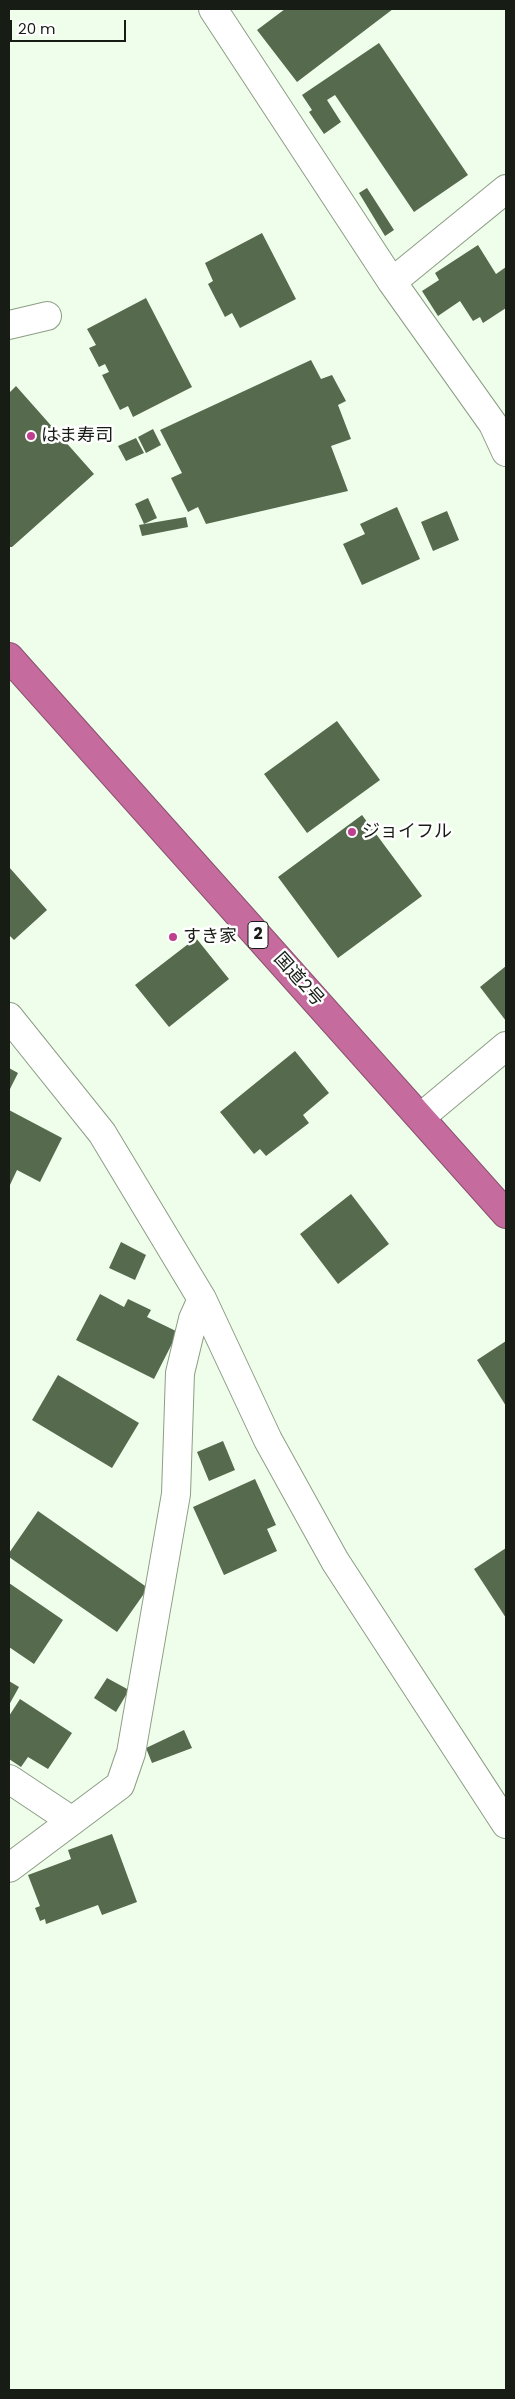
<!DOCTYPE html>
<html>
<head>
<meta charset="utf-8">
<style>
	body { margin:0 }
	#map { position:relative; width:515px; height:2399px; overflow:hidden; background:#effeea; font-family:Poppins,sans-serif }
	canvas { display:block }
	.frame { position:absolute; inset:0; border:10px solid #171d15; pointer-events:none }
	.scale { position:absolute; left:10px; top:20px; width:116px; height:22px; box-sizing:border-box; border:2px solid #171d15; border-top:0; padding-left:6px; font-size:15px; line-height:18px; white-space:nowrap; color:#171d15; -webkit-text-stroke:4px #fff; paint-order:stroke }
</style>
</head>
<body>
<div id="map">
<canvas width="515" height="2399"></canvas>
<div class="frame"></div>
<div class="scale">20 m</div>
</div>
<script>
const c = document.querySelector('canvas').getContext('2d');
c.lineJoin = 'round';
function paint(path, color) { c.fillStyle = color; c.fill(path, 'evenodd'); }
const shape = rows => new Path2D(rows.map(r => 'M' + r).join(''));
function strokePath(path, color, width, dash) { c.strokeStyle = color; c.lineWidth = width; c.lineCap = dash ? 'butt' : 'round'; c.setLineDash(dash || []); c.stroke(path); }
function drawText(font, color, halo, rows, align = 'center') {
  c.font = font + ' Poppins,"Noto Sans JP",sans-serif'; c.lineWidth = 5; c.setLineDash([]); c.textBaseline = 'middle'; c.strokeStyle = halo; c.fillStyle = color; for (const [text, x, y, turn = 0] of rows) {
    c.save(); c.translate(x, y); c.rotate((+turn || 0) * Math.PI / 180); c.textAlign = isNaN(turn) ? turn : align; if (halo) c.strokeText(text, 0, 0); c.fillText(text, 0, 0); c.restore();
  }
}
const building = shape([
	[285,9,393,9,297,82,257,30],
	[379,43,468,175,414,212,335,95,327,100,341,122,324,134,309,112,312,110,302,95],
	[367,188,394,230,385,236,359,193],
	[262,233,296,299,240,328,232,313,225,317,208,284,213,281,205,263],
	[478,245,496,274,506,267,506,308,483,323,480,317,473,321,460,301,438,316,422,291,439,280,435,273],
	[146,298,192,387,133,417,128,406,120,410,102,375,109,372,105,364,99,367,89,348,96,345,87,329],
	[311,360,321,379,332,375,346,401,338,405,351,439,331,446,348,491,206,524,198,507,188,512,171,478,182,473,160,430],
	[16,386,94,474,12,547,9,547,9,393],
	[153,429,161,445,146,453,138,437],
	[136,438,144,453,126,461,118,446],
	[148,498,157,518,144,524,135,504],
	[397,507,420,559,362,585,343,544,365,534,360,524],
	[447,511,459,540,433,551,421,522],
	[186,517,188,527,142,536,139,525],
	[337,721,380,780,307,833,264,774],
	[362,815,422,896,338,958,278,877],
	[9,867,47,910,14,940,9,935],
	[196,938,229,979,169,1027,135,985],
	[506,966,506,1021,480,987],
	[295,1051,329,1093,303,1115,309,1123,266,1156,260,1149,254,1154,220,1112],
	[9,1068,18,1073,9,1091],
	[9,1110,62,1138,40,1182,17,1170,9,1187],
	[351,1194,389,1244,338,1284,300,1234],
	[121,1242,146,1255,135,1280,109,1268],
	[100,1294,124,1307,128,1299,151,1310,147,1317,178,1332,154,1379,76,1340],
	[506,1341,506,1406,477,1360],
	[58,1375,139,1423,112,1468,32,1420],
	[223,1441,235,1470,209,1481,197,1452],
	[255,1479,276,1525,267,1529,277,1551,224,1575,193,1507],
	[38,1511,148,1588,117,1632,9,1557,9,1553],
	[506,1548,506,1618,474,1569],
	[9,1583,63,1620,34,1664,9,1647],
	[107,1678,129,1690,116,1712,94,1698],
	[9,1681,19,1687,9,1705],
	[20,1699,72,1733,48,1769,28,1757,21,1767,9,1759,9,1716],
	[184,1730,192,1748,152,1763,146,1748],
	[112,1834,137,1902,102,1915,98,1905,46,1924,45,1919,40,1921,35,1908,40,1906,28,1875,71,1859,68,1850]
]);
const minor = shape([
	[213,9,392,282,493,424,506,452],
	[392,282,506,189],
	[9,325,47,316],
	[9,1017,102,1133,202,1299,268,1440,335,1561,506,1824],
	[421,1117,506,1046],
	[9,1779,72,1821],
	[9,1868,120,1785,131,1753,176,1494,180,1373,193,1319,202,1299]
]);
const highway = shape([
	[9,657,506,1214]
]);
const markers = [
	[31,436,5,"#be3f8d"],
	[352,832,5,"#be3f8d"],
	[173,937,5,"#be3f8d"]
];
const shields = [
	[258,935,20]
];
const shieldNames = [
	["2",258,935]
];
const poiNames = [
	["はま寿司",41,436],
	["ジョイフル",362,832],
	["すき家",183,937]
];
const streetNames = [
	["国道2号",298,980,48]
];
paint(building, '#566a4e');
strokePath(minor, '#8c9d85', 30);
strokePath(highway, '#88506e', 30);
strokePath(minor, '#fff', 28);
strokePath(highway, '#c56b9e', 28);
for (const [x, y, r, color] of markers) { const dot = new Path2D(); dot.arc(x, y, r, 0, 2 * Math.PI); c.fillStyle = color; c.fill(dot); strokePath(dot, '#fff', 2); }
for (const [x, y, w] of shields) { const box = new Path2D(); box.roundRect(x - w / 2, y - 13.5, w, 27, 4); c.fillStyle = '#fff'; c.fill(box); strokePath(box, '#171d15', 1); }
drawText('bold 16px', '#171d15', null, shieldNames);
drawText('18px', '#171d15', '#fff', poiNames, 'left');
drawText('18px', '#171d15', '#fff', streetNames);
</script>
</body>
</html>
